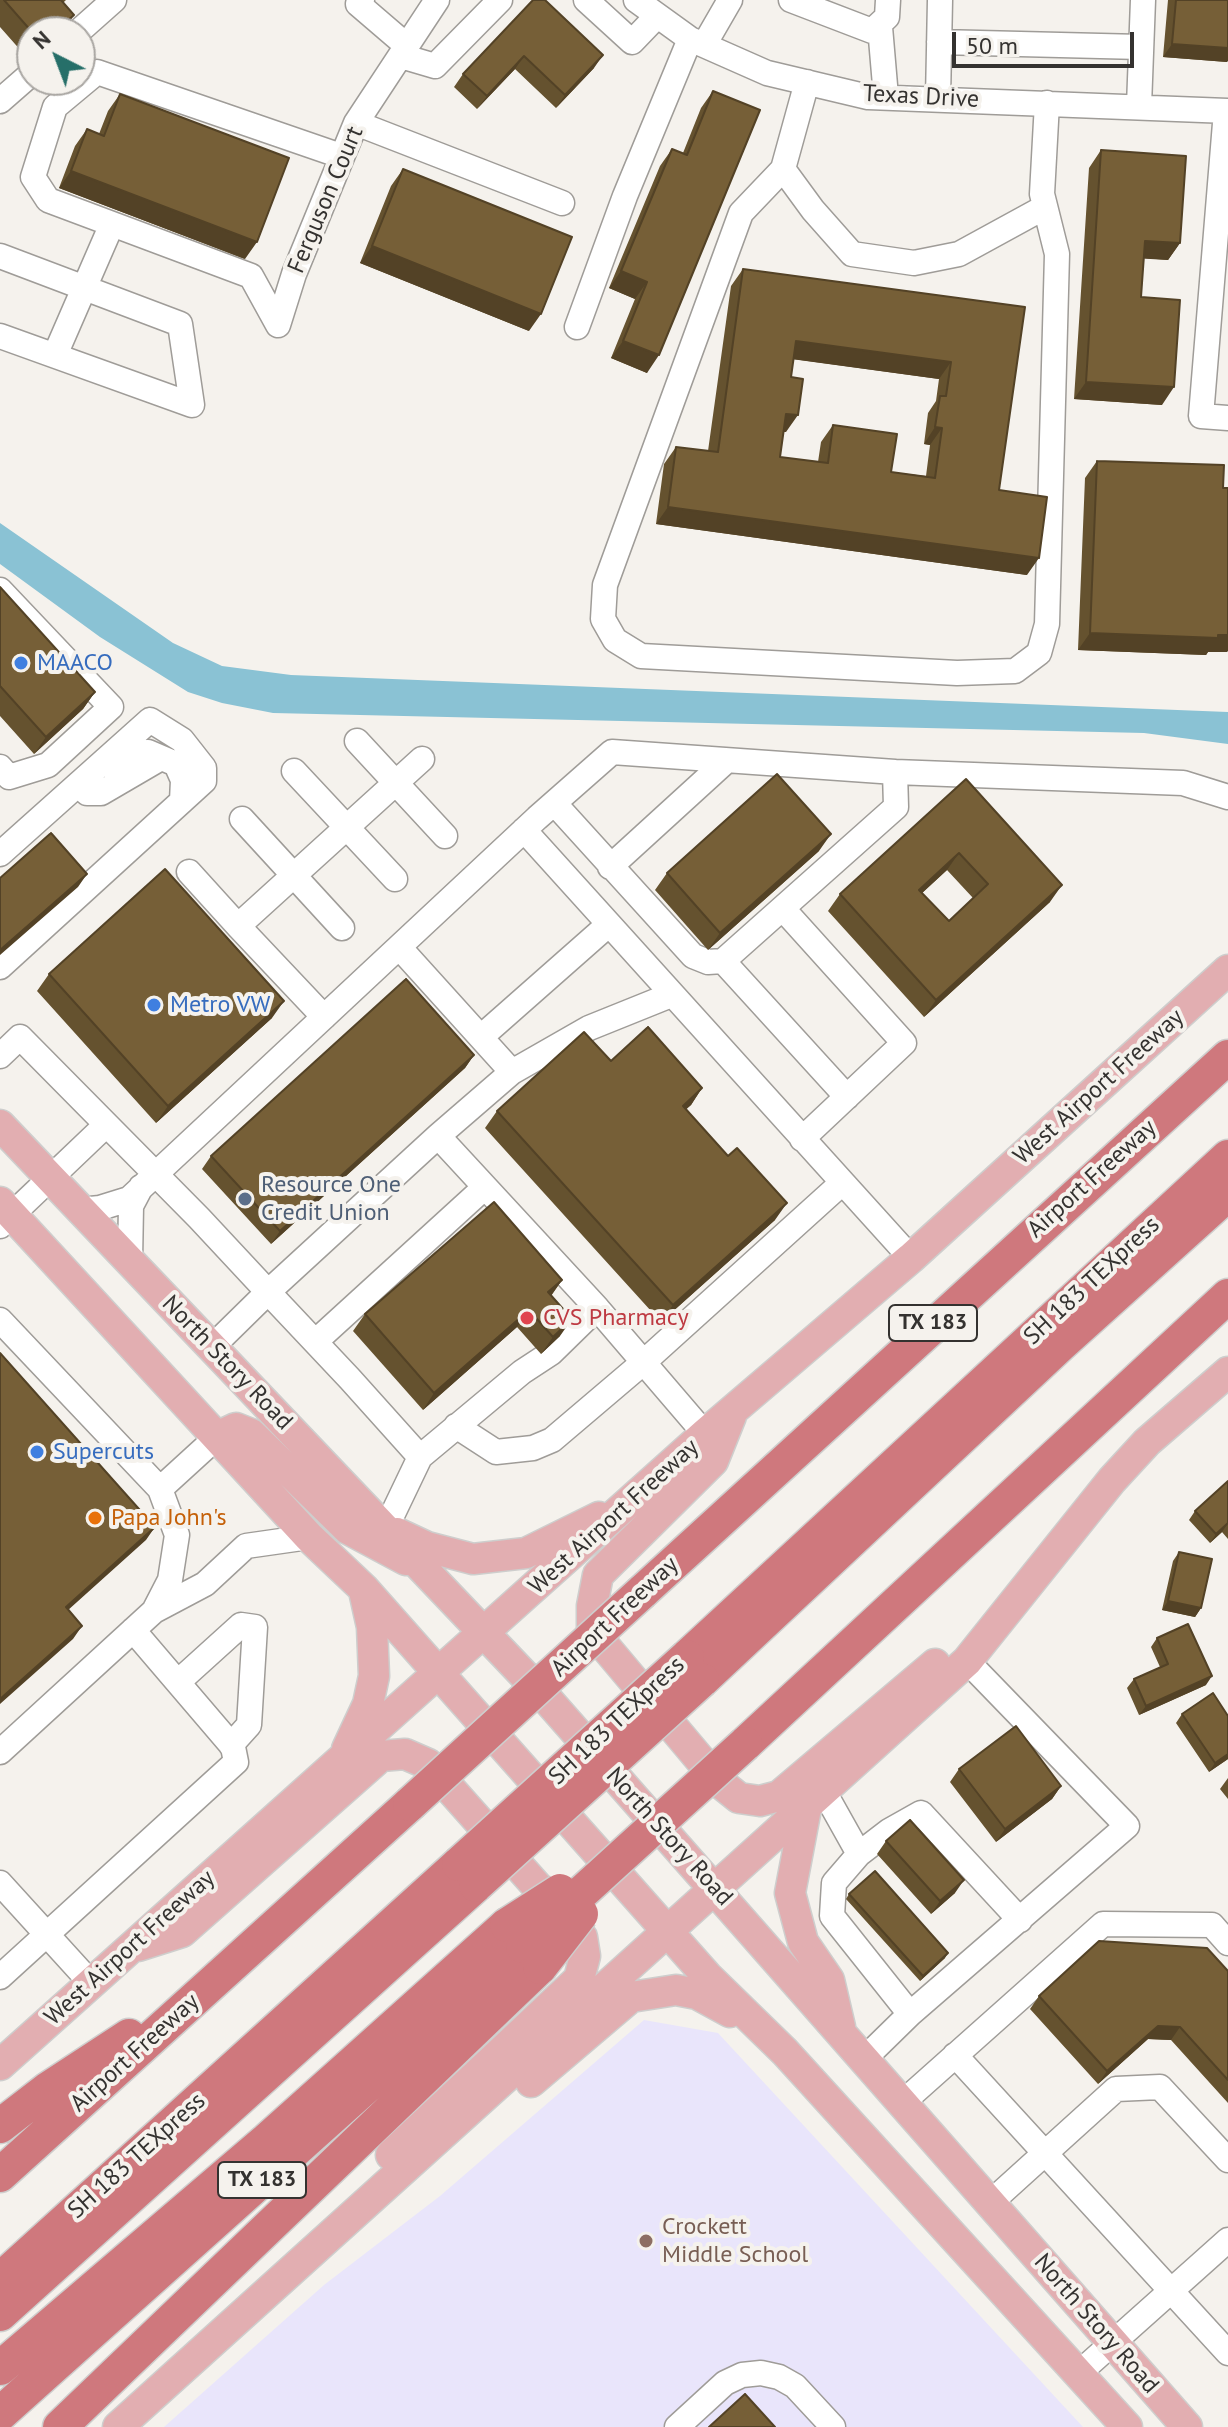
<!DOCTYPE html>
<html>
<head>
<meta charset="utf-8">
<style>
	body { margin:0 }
	#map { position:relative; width:1228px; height:2427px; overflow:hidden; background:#f5f2ed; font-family:"PT Sans",sans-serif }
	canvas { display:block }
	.north { position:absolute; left:16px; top:16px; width:80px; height:80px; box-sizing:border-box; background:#f5f2ed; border:2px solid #a8a5a1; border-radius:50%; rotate:318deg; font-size:22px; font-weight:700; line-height:32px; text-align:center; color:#343230 }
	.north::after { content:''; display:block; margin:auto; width:28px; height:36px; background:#266f69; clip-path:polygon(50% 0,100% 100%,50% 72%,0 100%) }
	.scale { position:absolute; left:952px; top:32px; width:182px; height:36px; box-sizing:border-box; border:4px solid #343230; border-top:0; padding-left:10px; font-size:24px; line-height:28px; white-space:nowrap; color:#343230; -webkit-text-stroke:6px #f5f2ed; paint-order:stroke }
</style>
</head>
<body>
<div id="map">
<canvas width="1228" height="2427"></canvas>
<div class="north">N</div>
<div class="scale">50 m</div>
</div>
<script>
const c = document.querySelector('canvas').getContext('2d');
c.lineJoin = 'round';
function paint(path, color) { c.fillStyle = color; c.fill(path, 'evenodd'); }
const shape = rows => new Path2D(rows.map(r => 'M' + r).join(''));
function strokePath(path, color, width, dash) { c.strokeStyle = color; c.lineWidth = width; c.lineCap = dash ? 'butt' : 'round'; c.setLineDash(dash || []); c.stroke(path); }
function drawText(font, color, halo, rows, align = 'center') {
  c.font = font + ' "PT Sans",sans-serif'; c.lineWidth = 8; c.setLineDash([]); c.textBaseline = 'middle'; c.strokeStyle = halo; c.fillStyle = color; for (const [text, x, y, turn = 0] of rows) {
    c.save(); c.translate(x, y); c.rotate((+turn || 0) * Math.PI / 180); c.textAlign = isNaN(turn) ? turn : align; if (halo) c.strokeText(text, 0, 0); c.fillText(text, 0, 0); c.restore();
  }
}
const education = shape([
	[644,2020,718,2033,1083,2427,164,2427,324,2285,440,2196]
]);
const water = shape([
	[0,523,173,643,222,666,291,675,1228,712,1228,744,1144,733,273,713,222,703,188,692,100,637,0,564]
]);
const minor = shape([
	[362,0,358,4,407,46],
	[586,0,632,42,657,16],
	[636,0,690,39,767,73,868,97,1228,111],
	[791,0,872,31,887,17,888,0],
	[880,27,886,97],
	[78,32,114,0],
	[939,42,1141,47],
	[704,45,730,0],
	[401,56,435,66,500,0],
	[807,82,783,169,741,213,605,585,603,619,615,640,641,656,957,673,1015,671,1039,653,1047,624,1057,254,1042,194,1047,103],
	[938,99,940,0],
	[0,101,32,73],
	[1139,106,1143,0],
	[1226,111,1201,416,1228,418],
	[356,123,562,203],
	[783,169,813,210,852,254,914,263,959,254,1045,207],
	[0,256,180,324,192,405,0,336],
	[278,325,251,276,48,200,33,177,55,107,97,72,341,156],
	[278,325,294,274,356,123,437,0],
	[577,327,625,196,690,39],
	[55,355,112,224],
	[0,590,111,707,48,765,9,777,0,767],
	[357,741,445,836],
	[112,767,134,753,148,752,176,764,183,780,182,801],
	[294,771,395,879],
	[895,772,1183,783,1228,797],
	[87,793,101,793,161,758],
	[242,819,342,928],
	[524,830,911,1258],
	[0,854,150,720,182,740,204,768,204,781,0,967],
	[610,867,724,763],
	[189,872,238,926],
	[784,910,904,1043,802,1139],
	[399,947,512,1072],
	[723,961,847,1097],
	[324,1017,238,926,422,759],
	[481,1037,608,925],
	[0,1056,20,1037,199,1218,268,1292,350,1379,420,1457,522,1372,551,1353,597,1308,438,1136,268,1292,212,1347],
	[438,1136,512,1072,589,1028,671,995],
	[80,1210,100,1208,129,1199,537,818,612,752,895,772,896,807,723,961,708,962,693,956,555,804],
	[0,1226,106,1125],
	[130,1261,131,1206,141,1187],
	[597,1308,705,1434],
	[0,1320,160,1489,177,1535,170,1580,154,1611,0,1752],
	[315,1342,485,1187],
	[456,1426,496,1452,533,1448,552,1440,645,1361,842,1183],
	[160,1489,217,1437],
	[386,1528,420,1457],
	[154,1611,205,1584,246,1546,309,1537],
	[178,1682,241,1625,255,1627,249,1725,231,1745],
	[822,1788,859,1854,834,1883,832,1916,910,2014,864,2059],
	[859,1854,889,1831,921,1813,1020,1920],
	[0,1883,91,1983],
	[0,1977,236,1762,233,1747,133,1630],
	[910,2014,1127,1826,967,1661],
	[955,2055,1228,2353],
	[902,2103,1103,1924,1212,1925,1228,1943],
	[990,2203,1116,2089,1160,2087,1228,2160],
	[1079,2373,1228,2240],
	[677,2427,725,2383,742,2375,761,2373,779,2377,795,2386,833,2427]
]);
const major = shape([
	[0,1125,546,1698,1187,2427],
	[0,1202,309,1537,364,1589,707,1976,785,2052,1127,2427],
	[731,1416,713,1461,598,1575,592,1606,592,1631,719,1782,739,1798,760,1801,779,1796,935,1664],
	[217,1437,236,1428,251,1434,348,1529,406,1560],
	[397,1533,427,1547,473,1559,526,1553,599,1517],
	[347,1749,368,1704,374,1676,372,1627,364,1591],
	[807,1803,790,1893,803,1942,829,1980,840,2027],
	[138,1946,182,1932,381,1756,405,1754,428,1764,582,1937,585,1956,579,1979,391,2155],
	[0,2065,705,1434,911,1258,1228,970],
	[531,2082,631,1997,676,1990,697,1994,730,2012],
	[118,2427,967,1661,1112,1480,1147,1442,1228,1372]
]);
const highway = shape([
	[642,1592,1228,1057],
	[687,1657,1228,1157],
	[702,1680,1060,1345,1228,1194],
	[745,1744,1228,1296],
	[0,2126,48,2089,129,2036],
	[0,2175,410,1804],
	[0,2280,459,1864],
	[0,2314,476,1885],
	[0,2368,267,2140,507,1925],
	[0,2414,523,1946],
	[60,2427,540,1967]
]);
const highwayBridge = shape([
	[410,1804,642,1592],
	[459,1864,687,1657],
	[476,1885,702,1680],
	[507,1925,560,1891],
	[523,1946,745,1744],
	[540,1967,581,1914]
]);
const wall = shape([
	[0,0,66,0,32,32,32,59,30,61,0,27],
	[533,0,594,68,556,108,515,69,477,109,454,87,463,74],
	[1168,0,1228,0,1227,62,1163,57],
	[713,91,647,373,611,358,635,299,609,288,660,166,672,149,683,153,701,108],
	[120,94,245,259,59,188,75,146,87,129,99,134,108,111],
	[1101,150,1180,243,1168,260,1144,258,1141,297,1162,405,1074,399,1089,168],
	[403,169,529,331,360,263,391,186],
	[743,269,1025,307,999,490,1027,575,656,524,664,464,676,447,708,451,731,286],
	[793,359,939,379,936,401,928,413,924,444,930,445,926,476,891,472,833,425,821,442,818,462,780,457,783,432,786,432],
	[1097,461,1223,488,1227,652,1208,652,1206,655,1078,650,1085,478],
	[0,587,95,692,83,709,34,754,0,716],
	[966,779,1050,902,924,1017,828,911,840,894],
	[947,870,973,898,949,921,922,893],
	[819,851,708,950,655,890,667,873],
	[49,974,272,1018,156,1123,37,991],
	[474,1055,465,1068,271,1244,202,1169,211,1156],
	[611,1061,702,1088,691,1105,686,1109,775,1220,661,1322,485,1128,497,1111],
	[562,1280,551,1296,560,1336,541,1354,517,1327,423,1410,353,1331,365,1314],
	[1228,1481,1228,1539,1222,1532,1210,1543,1189,1520,1195,1511],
	[1179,1552,1201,1608,1195,1617,1162,1610,1173,1561],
	[1157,1638,1206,1685,1139,1715,1127,1688,1134,1679,1160,1667,1151,1647],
	[1182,1714,1228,1759,1209,1772,1176,1723],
	[959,1769,1061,1786,1052,1799,996,1842,950,1782],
	[1228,1778,1228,1799,1220,1789],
	[886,1841,955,1893,931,1914,877,1854],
	[849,1894,945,1958,920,1981,846,1899],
	[1228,1971,1228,2103,1171,2040,1148,2039,1098,2084,1030,2009,1039,1996]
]);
const shadedWall = shape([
	[74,15,62,32,55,32],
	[1172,44,1228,48,1228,61,1227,62,1163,57],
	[603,55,594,68,556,108,565,95],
	[524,56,515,69,477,109,487,96],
	[71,171,257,242,245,259,59,188],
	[1145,241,1180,243,1168,260,1133,258],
	[372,246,541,314,529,331,360,263],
	[621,271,647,282,635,299,609,288],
	[623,341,659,355,647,373,611,358],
	[796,341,951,362,939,379,784,358],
	[1086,382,1174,387,1162,405,1074,399],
	[786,414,798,415,786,432,774,431],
	[935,427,942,428,930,445,924,444],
	[668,507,1039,558,1027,575,656,524],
	[1090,633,1228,635,1228,651,1227,652,1208,652,1206,655,1078,650],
	[95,692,83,709,34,754,46,737],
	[831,834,819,851,708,950,720,933],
	[959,853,947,870,907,907,919,890],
	[87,874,78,887,0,955,0,950],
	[1062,885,1050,902,924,1017,936,1000],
	[284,1001,272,1018,156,1123,168,1106],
	[474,1055,465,1068,271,1244,280,1231],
	[702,1088,691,1105,671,1123,683,1106],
	[787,1203,775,1220,661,1322,673,1305],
	[562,1280,550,1297,548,1292],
	[529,1310,517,1327,423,1410,434,1393],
	[572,1319,560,1336,541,1354,553,1337],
	[1228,1523,1222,1532,1210,1543,1216,1534],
	[155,1527,146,1540,57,1620,66,1607],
	[1168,1601,1201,1608,1195,1617,1162,1610],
	[82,1626,73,1639,0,1704,0,1699],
	[1212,1676,1206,1685,1139,1715,1146,1706],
	[1228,1754,1228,1759,1209,1772,1215,1763],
	[1061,1786,1052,1799,996,1842,1005,1829],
	[964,1880,955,1893,931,1914,940,1901],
	[948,1953,945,1958,920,1981,923,1976],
	[1158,2026,1180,2027,1171,2040,1148,2039,1098,2084,1107,2071]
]);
const building = shape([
	[4,0,61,0,74,15,55,32,32,32,4,0],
	[533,0,545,0,603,55,565,95,524,56,487,96,463,74,533,0],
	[1176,0,1228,0,1228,48,1172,44,1176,0],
	[713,91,760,110,659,355,623,341,647,282,621,271,672,149,687,155,713,91],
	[120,94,289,158,257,242,71,171,87,129,104,136,120,94],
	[1101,150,1186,156,1180,243,1145,241,1141,297,1180,300,1174,387,1086,382,1101,150],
	[403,169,572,237,541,314,372,246,403,169],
	[743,269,1025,307,999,490,1047,497,1039,558,668,507,676,447,718,452,743,269],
	[796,341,951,362,946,396,940,396,935,427,942,428,935,478,891,472,897,434,833,425,828,463,780,457,786,414,798,415,803,379,791,377,796,341],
	[1097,461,1224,465,1223,488,1228,488,1228,635,1218,635,1218,638,1090,633,1097,461],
	[0,587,95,692,46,737,0,686,0,587],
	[777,774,831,834,720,933,667,873,777,774],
	[966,779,1062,885,936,1000,840,894,966,779],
	[959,853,988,884,949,921,919,890,959,853],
	[51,833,87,874,0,950,0,878,51,833],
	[165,869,284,1001,168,1106,49,974,165,869],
	[406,979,474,1055,280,1231,211,1156,406,979],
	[648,1027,702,1088,683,1106,728,1156,737,1148,787,1203,673,1305,497,1111,584,1032,611,1061,648,1027],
	[494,1202,562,1280,548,1292,572,1319,553,1337,529,1310,434,1393,365,1314,494,1202],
	[0,1353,155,1527,66,1607,82,1626,0,1699,0,1353],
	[1228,1481,1228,1523,1216,1534,1195,1511,1228,1481],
	[1179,1552,1212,1559,1201,1608,1168,1601,1179,1552],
	[1188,1624,1212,1676,1146,1706,1134,1679,1168,1664,1157,1638,1188,1624],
	[1213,1693,1228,1716,1228,1754,1215,1763,1182,1714,1213,1693],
	[1016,1726,1061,1786,1005,1829,959,1769,1016,1726],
	[910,1820,964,1880,940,1901,886,1841,910,1820],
	[875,1871,948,1953,923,1976,849,1894,875,1871],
	[1099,1941,1207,1948,1228,1971,1228,2080,1180,2027,1158,2026,1107,2071,1039,1996,1099,1941],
	[745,2394,775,2427,709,2427,745,2394]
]);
const markers = [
	[21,663,8,"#3f7fe0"],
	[154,1005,8,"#3f7fe0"],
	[245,1199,8,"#5c6f8a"],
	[527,1318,8,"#e0444e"],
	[37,1452,8,"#3f7fe0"],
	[95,1518,8,"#e8710a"],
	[646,2241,8,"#8d6e63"]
];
const shields = [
	[933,1323,88],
	[262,2180,88]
];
const shieldNames = [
	["TX 183",933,1323],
	["TX 183",262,2180]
];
const streetNames = [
	["Texas Drive",921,97,3],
	["Ferguson Court",326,200,-67],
	["West Airport Freeway",1099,1087,-42],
	["Airport Freeway",1092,1179,-42],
	["SH 183 TEXpress",1092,1281,-43],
	["North Story Road",227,1363,46],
	["West Airport Freeway",614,1517,-42],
	["Airport Freeway",615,1617,-43],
	["SH 183 TEXpress",617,1721,-43],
	["North Story Road",669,1837,48],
	["West Airport Freeway",130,1948,-42],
	["Airport Freeway",135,2053,-42],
	["SH 183 TEXpress",137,2156,-42],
	["North Story Road",1096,2324,49]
];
const shopNames = [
	["MAACO",37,663],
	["Metro VW",170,1005],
	["Supercuts",53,1452]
];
const serviceNames = [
	["Resource One",261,1185],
	["Credit Union",261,1213]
];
const healthNames = [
	["CVS Pharmacy",543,1318]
];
const foodNames = [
	["Papa John's",111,1518]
];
const educationNames = [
	["Crockett",662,2227],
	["Middle School",662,2255]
];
paint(education, '#e9e5fb');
paint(water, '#8ac2d4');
strokePath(minor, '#9f9c98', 27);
strokePath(major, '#cececd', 33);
strokePath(highway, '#cececd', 37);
strokePath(minor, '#fff', 24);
strokePath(major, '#e2aeb1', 30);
strokePath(highway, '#cf787d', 34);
strokePath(highwayBridge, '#cececd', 37, []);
strokePath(highwayBridge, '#cf787d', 34);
paint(wall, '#65522f');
paint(shadedWall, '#534226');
paint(building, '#765f37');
strokePath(building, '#534226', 2);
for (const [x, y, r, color] of markers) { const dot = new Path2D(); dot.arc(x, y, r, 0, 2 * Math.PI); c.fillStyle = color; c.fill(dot); strokePath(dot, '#f5f2ed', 3); }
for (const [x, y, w] of shields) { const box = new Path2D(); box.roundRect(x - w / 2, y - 18, w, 36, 6); c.fillStyle = '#f5f2ed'; c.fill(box); strokePath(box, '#343230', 2); }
drawText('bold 22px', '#343230', null, shieldNames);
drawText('24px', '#343230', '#f5f2ed', streetNames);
drawText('24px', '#366cbe', '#f5f2ed', shopNames, 'left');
drawText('24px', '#4e5e75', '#f5f2ed', serviceNames, 'left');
drawText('24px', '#be3a42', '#f5f2ed', healthNames, 'left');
drawText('24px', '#c56008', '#f5f2ed', foodNames, 'left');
drawText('24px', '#785e54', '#f5f2ed', educationNames, 'left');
</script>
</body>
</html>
